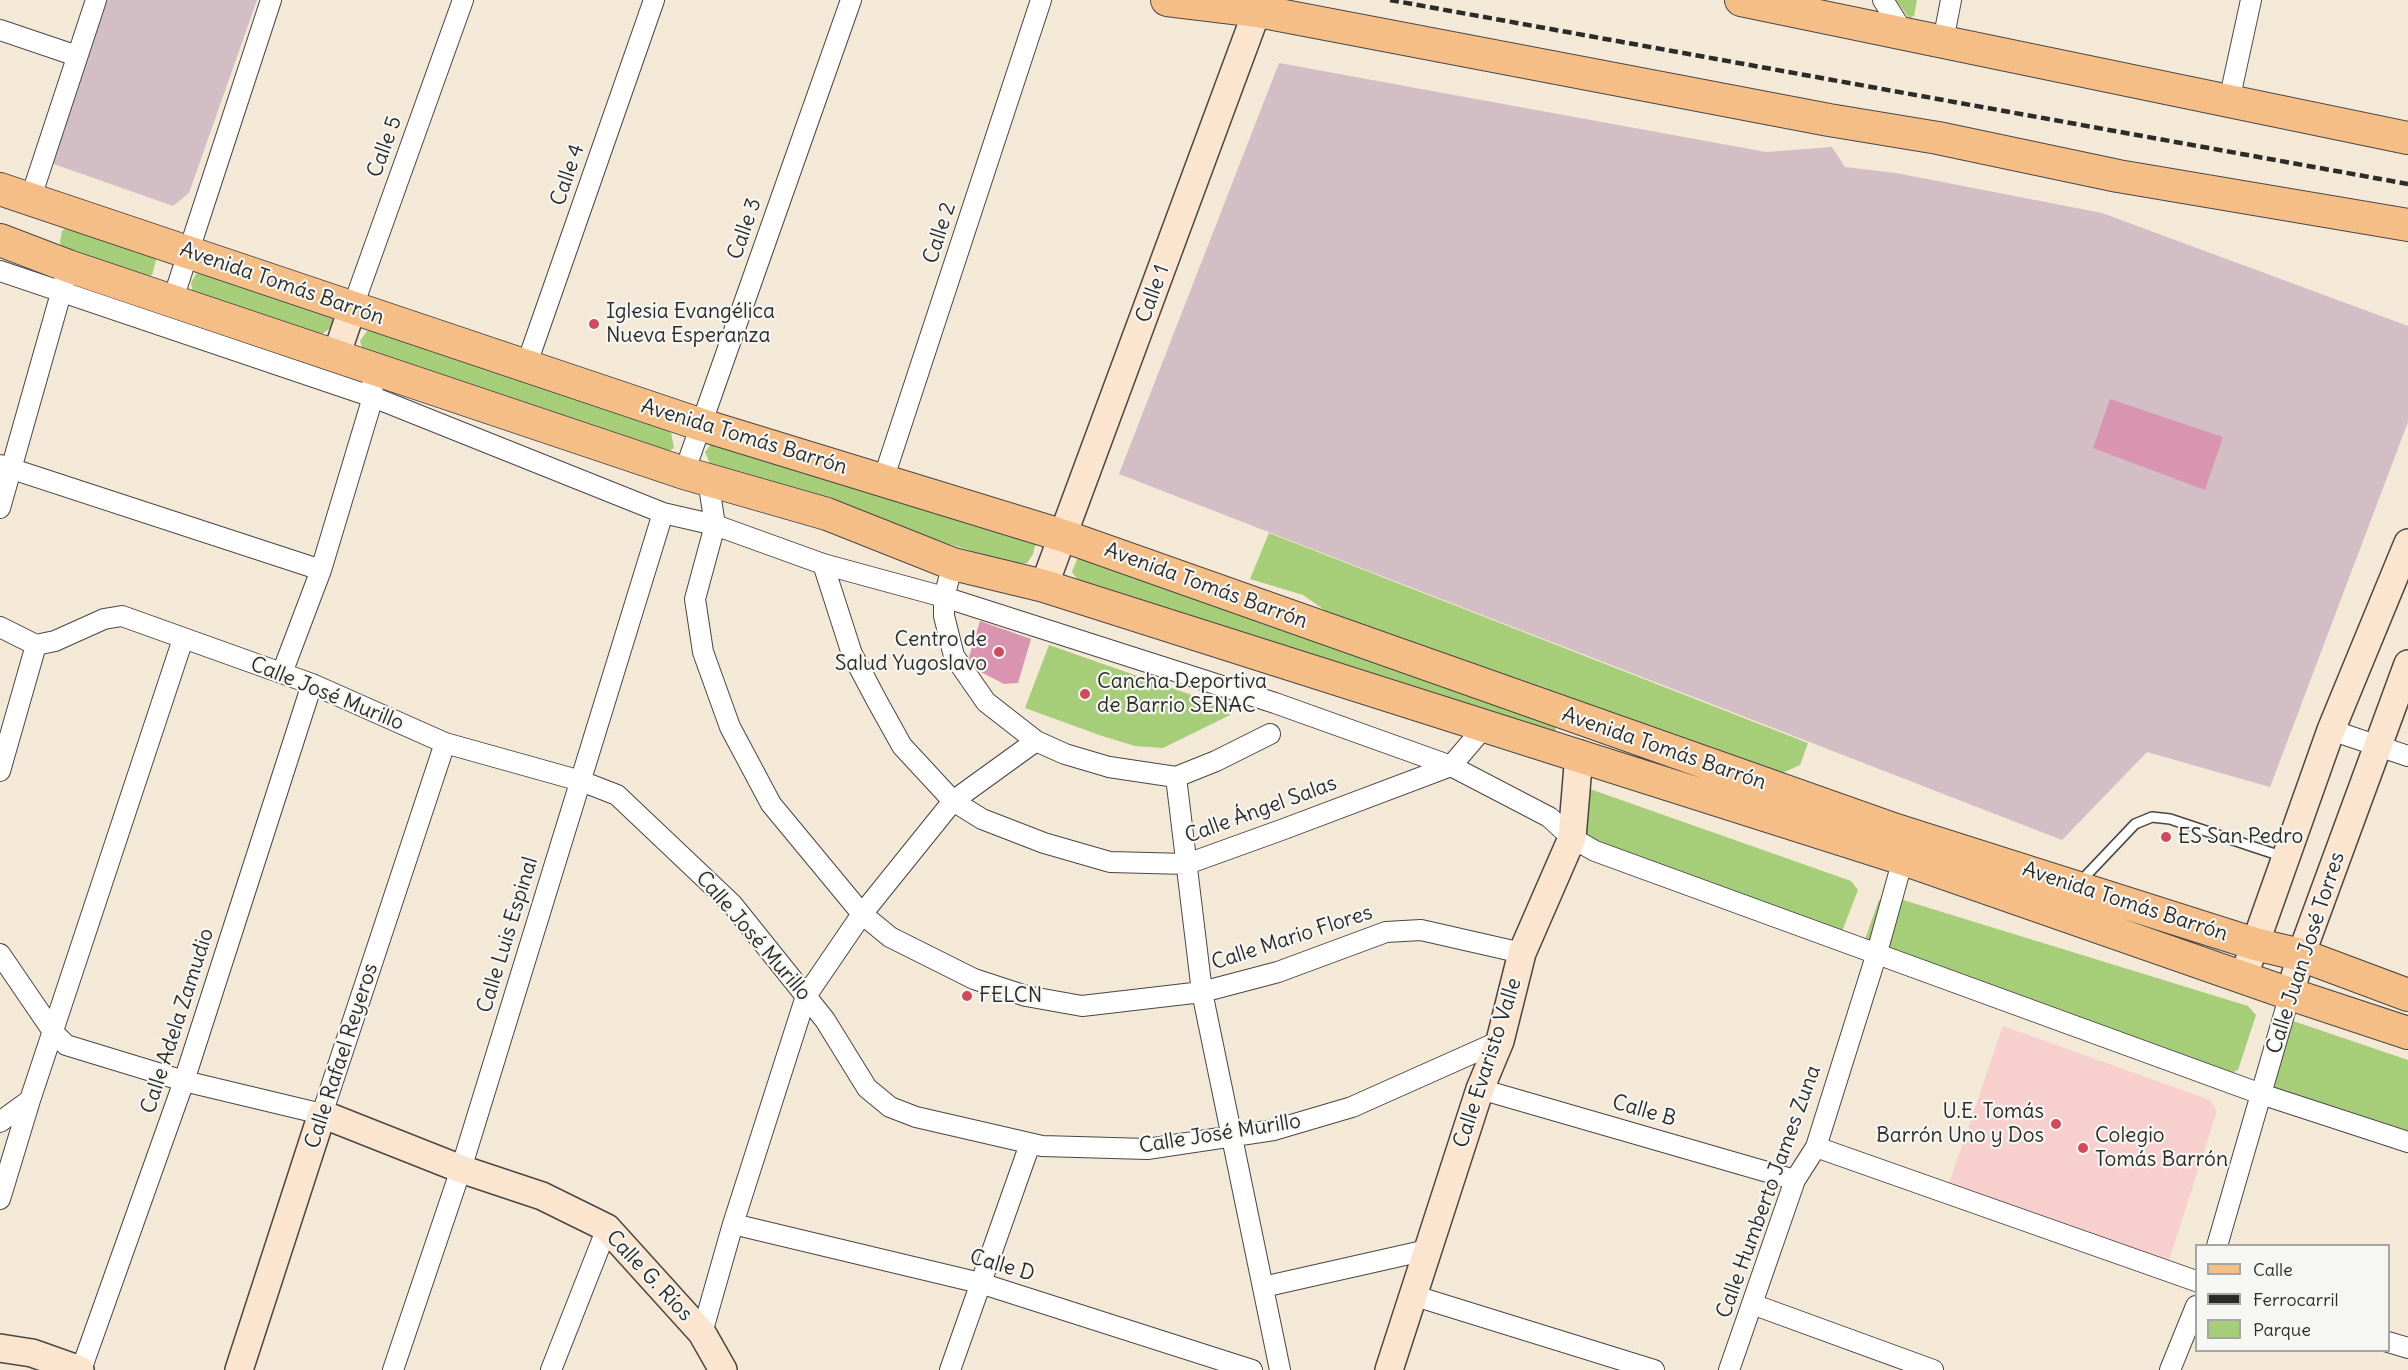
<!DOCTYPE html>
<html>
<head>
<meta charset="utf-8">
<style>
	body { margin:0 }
	#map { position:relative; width:2408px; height:1370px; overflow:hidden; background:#f4e8d6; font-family:Delius,sans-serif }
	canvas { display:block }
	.legend { position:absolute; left:2195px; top:1244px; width:195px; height:108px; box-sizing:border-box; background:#f6f6f2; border:2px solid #a5a5a2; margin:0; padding:8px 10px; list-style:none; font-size:18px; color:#2b2b2b }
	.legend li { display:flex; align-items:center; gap:12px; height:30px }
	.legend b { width:30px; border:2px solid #a5a5a2 }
</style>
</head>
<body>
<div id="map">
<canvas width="2408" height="1370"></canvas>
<ul class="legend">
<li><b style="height:8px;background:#f6be87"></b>Calle</li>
<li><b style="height:8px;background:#2b2b2b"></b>Ferrocarril</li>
<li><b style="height:16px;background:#a6cd77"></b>Parque</li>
</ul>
</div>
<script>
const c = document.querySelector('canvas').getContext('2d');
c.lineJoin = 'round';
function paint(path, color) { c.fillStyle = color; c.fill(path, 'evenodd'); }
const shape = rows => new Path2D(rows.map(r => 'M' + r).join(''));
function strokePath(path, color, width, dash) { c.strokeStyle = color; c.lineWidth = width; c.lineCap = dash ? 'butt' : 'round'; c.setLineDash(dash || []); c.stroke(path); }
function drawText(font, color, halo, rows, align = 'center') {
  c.font = font + ' Delius,sans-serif'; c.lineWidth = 4.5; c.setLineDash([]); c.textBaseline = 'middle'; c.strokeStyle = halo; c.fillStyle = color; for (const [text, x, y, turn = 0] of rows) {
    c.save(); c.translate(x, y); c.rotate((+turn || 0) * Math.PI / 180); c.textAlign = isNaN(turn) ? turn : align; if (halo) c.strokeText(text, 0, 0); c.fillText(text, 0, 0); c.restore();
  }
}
const built = shape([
	[2003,1026,2210,1100,2217,1111,2169,1260,1949,1184]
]);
const industrial = shape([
	[90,0,257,0,189,193,173,206,51,163],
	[1279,63,1766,152,1832,147,1845,167,1896,173,2102,213,2408,326,2408,422,2270,787,2147,752,2062,840,1119,474]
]);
const green = shape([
	[1896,0,1917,0,1914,16,1909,18],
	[73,223,151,250,156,260,152,275,144,277,63,252,60,242,62,231],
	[205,269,329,311,333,318,332,327,320,335,193,293,191,283,196,274],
	[370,327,670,427,674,448,664,454,363,350,360,341],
	[712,443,1036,542,1033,554,1027,563,1012,564,712,468,705,452],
	[1269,533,1808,743,1800,765,1778,775,1333,616,1303,595,1250,579],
	[1078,557,1556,726,1555,735,1081,584,1072,572],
	[1049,645,1229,708,1230,715,1163,748,1135,746,1102,736,1025,708],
	[1587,788,1851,881,1858,890,1841,934,1577,848],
	[1890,896,2248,1006,2256,1015,2238,1070,2229,1074,1864,942,1879,900],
	[2293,1021,2408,1060,2408,1135,2263,1086,2275,1027]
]);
const building = shape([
	[2110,399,2223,437,2205,490,2093,448],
	[980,621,1031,639,1018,683,1004,684,979,671,969,657]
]);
const lane = shape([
	[2079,883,2135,824,2152,817,2170,819,2284,857]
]);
const street = shape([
	[1883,0,1905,35],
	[0,30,77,56],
	[1943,41,1951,0],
	[2229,101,2251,0],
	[30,200,96,0],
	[0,271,373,397,663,513,715,525,823,564,944,597,1275,703,1451,766,1549,817,1572,838,1595,851,2261,1094,2408,1142],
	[173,299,271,0],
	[352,309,463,0],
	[526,366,654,0],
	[0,465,321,570],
	[684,473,851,0],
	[708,480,715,525,695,599,703,652,730,727,771,804,862,914,890,937,974,979,1026,996,1082,1006,1202,992,1278,972,1386,932,1421,930,1522,953],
	[883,480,1041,0],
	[0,508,65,279],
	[823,564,852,654,877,701,902,746,953,801,982,819,1044,843,1110,862,1187,864,1284,829,1451,766,1486,725],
	[953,564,944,597,944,616,954,656,986,702,1036,741,1065,754,1109,767,1176,777,1216,761,1270,734],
	[0,627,36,645,55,641,104,619,122,616,312,684,445,743,581,781,617,795,732,904,825,1020,867,1088,890,1107,916,1117,1042,1146,1147,1149,1274,1130,1352,1107,1500,1041],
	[282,673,321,570,373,397,372,385],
	[2331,730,2408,756],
	[0,771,36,645],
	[1176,777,1202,992,1280,1370],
	[0,954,54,1033,66,1045,184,1081,322,1114,445,743],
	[1480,1089,1795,1180],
	[0,1122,30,1100],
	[1816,1147,2196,1281],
	[0,1199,30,1100,183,639],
	[733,1224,980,1283,1252,1370],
	[2217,1246,2290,994],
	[1263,1287,1427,1250],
	[1412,1295,1654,1370],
	[1752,1304,1933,1370],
	[702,1333,733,1224,806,996,862,914,953,801,1036,741],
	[2388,1342,2408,1348],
	[81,1370,184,1081,312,684],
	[393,1370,461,1169,663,513],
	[551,1370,607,1228],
	[950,1370,1030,1144],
	[1729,1370,1795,1180,1816,1147,1876,956,1903,859],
	[2170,1370,2196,1306]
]);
const secondary = shape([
	[336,356,352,309],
	[1044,586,1261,0],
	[2243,978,2331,730,2408,543],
	[2290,994,2301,955,2408,664],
	[0,1348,32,1353,80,1370],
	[239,1370,322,1114,461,1169,542,1196,607,1228,702,1333,723,1370],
	[1389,1370,1480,1089,1500,1041,1522,953,1572,838,1579,754]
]);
const primary = shape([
	[1167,0,1258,11,1829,120,1938,138,2118,176,2408,225],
	[1741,0,2408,138],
	[0,189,702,425,1064,536,1896,830,2255,944,2301,955,2408,995],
	[0,240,68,266,684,473,827,514,953,564,1044,586,1903,859,2290,994,2408,1033]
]);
const rail = shape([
	[1390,0,2408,184]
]);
const markers = [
	[594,324,6,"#d1495b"],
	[999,652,6,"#d1495b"],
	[1085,694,6,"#d1495b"],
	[2166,837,6,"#d1495b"],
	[967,996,6,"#d1495b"],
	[2056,1124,6,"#d1495b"],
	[2083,1148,6,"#d1495b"]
];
const streetNames = [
	["Calle 5",385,147,-70],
	["Calle 4",568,175,-71],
	["Calle 3",745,229,-71],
	["Calle 2",940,233,-72],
	["Avenida Tomás Barrón",282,284,19],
	["Calle 1",1153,294,-70],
	["Avenida Tomás Barrón",744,437,17],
	["Avenida Tomás Barrón",1206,586,20],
	["Calle José Murillo",327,694,22],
	["Avenida Tomás Barrón",1664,749,19],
	["Calle Ángel Salas",1261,810,-20],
	["Avenida Tomás Barrón",2125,902,18],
	["Calle Luis Espinal",508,935,-73],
	["Calle José Murillo",753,936,49],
	["Calle Mario Flores",1292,938,-18],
	["Calle Juan José Torres",2306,953,-72],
	["Calle Adela Zamudio",178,1021,-72],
	["Calle Rafael Reyeros",342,1056,-72],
	["Calle Evaristo Valle",1488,1063,-72],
	["Calle B",1644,1111,16],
	["Calle José Murillo",1220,1134,-9],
	["Calle Humberto James Zuna",1769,1192,-70],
	["Calle D",1002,1266,16],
	["Calle G. Ríos",649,1276,47]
];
const poiNames = [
	["Iglesia Evangélica",606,312],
	["Nueva Esperanza",606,336],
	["Centro de",987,640,"right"],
	["Salud Yugoslavo",987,664,"right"],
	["Cancha Deportiva",1097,682],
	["de Barrio SENAC",1097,706],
	["ES San Pedro",2178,837],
	["FELCN",979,996],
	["U.E. Tomás",2044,1112,"right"],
	["Barrón Uno y Dos",2044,1136,"right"],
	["Colegio",2095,1136],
	["Tomás Barrón",2095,1160]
];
paint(built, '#f7d0ce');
paint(industrial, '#d2bec4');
paint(green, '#a6cd77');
paint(building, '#d995b0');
strokePath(lane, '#494745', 12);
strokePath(street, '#494745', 22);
strokePath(secondary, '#494745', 30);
strokePath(primary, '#494745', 34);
strokePath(lane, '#fff', 9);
strokePath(street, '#fff', 20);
strokePath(secondary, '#fbe5cf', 27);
strokePath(primary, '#f6be87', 32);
strokePath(rail, '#2b2b2b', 4.5, [9, 4.5]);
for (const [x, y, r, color] of markers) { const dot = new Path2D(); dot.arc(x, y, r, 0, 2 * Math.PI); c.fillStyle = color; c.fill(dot); strokePath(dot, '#f6f6f2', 2); }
drawText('21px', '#2b2b2b', '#f6f6f2', streetNames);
drawText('21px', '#2b2b2b', '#f6f6f2', poiNames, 'left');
</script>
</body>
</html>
